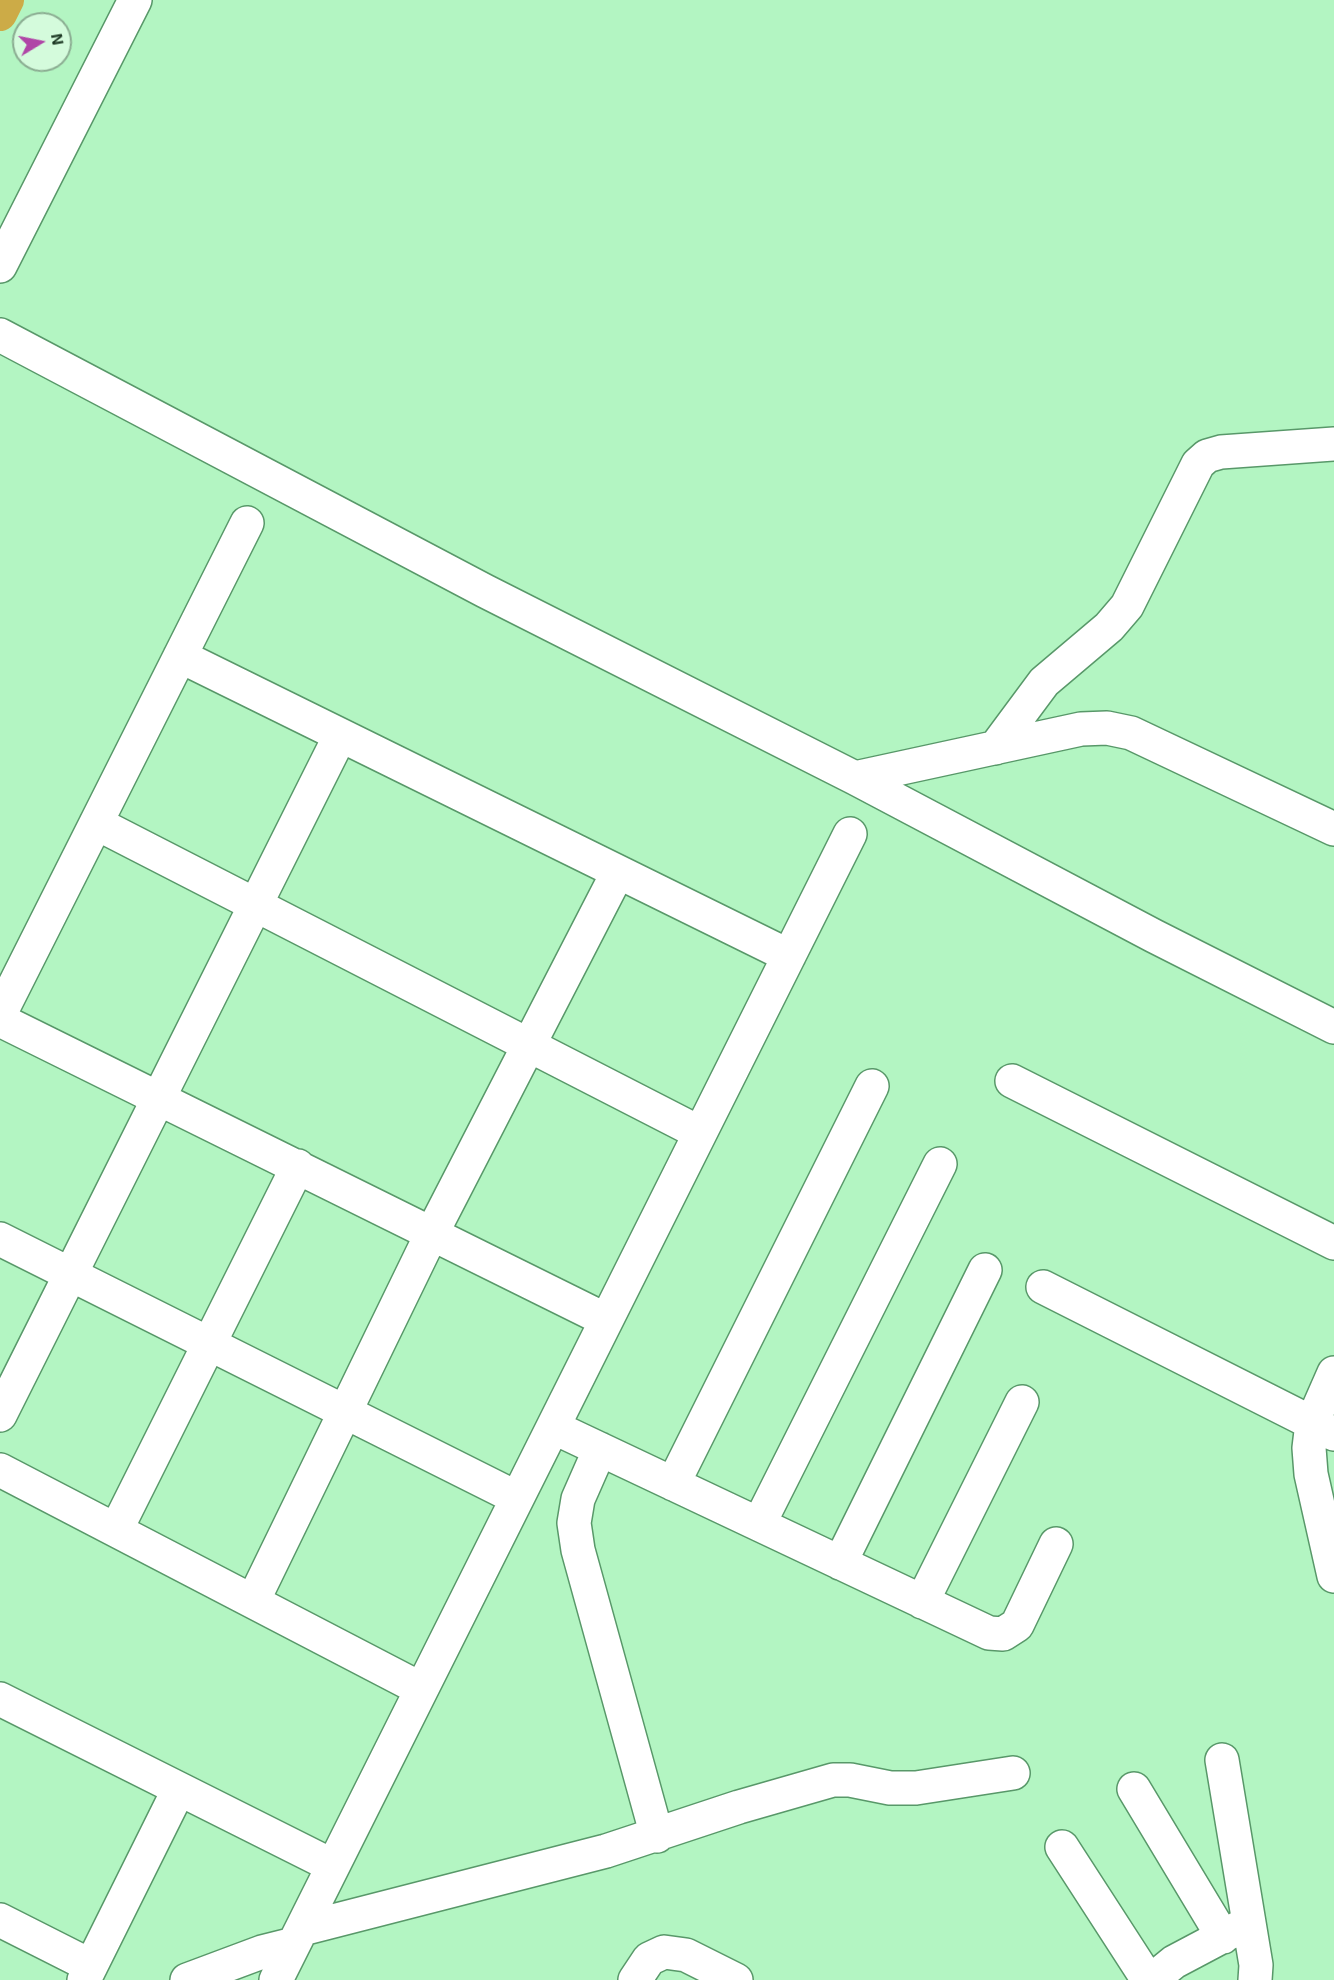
<!DOCTYPE html>
<html>
<head>
<meta charset="utf-8">
<style>
	body { margin:0 }
	#map { position:relative; width:1334px; height:1980px; overflow:hidden; background:#b3f5c2; font-family:"Exo 2",sans-serif }
	canvas { display:block }
	.north { position:absolute; left:12px; top:12px; width:60px; height:60px; box-sizing:border-box; background:#d4fbdc; border:2px solid #8bad92; border-radius:50%; rotate:80deg; font-size:16px; font-weight:700; line-height:24px; text-align:center; color:#1d3824 }
	.north::after { content:''; display:block; margin:auto; width:21px; height:27px; background:#b046a7; clip-path:polygon(50% 0,100% 100%,50% 72%,0 100%) }
</style>
</head>
<body>
<div id="map">
<canvas width="1334" height="1980"></canvas>
<div class="north">N</div>
</div>
<script>
const c = document.querySelector('canvas').getContext('2d');
c.lineJoin = 'round';
const shape = rows => new Path2D(rows.map(r => 'M' + r).join(''));
function strokePath(path, color, width, dash) { c.strokeStyle = color; c.lineWidth = width; c.lineCap = dash ? 'butt' : 'round'; c.setLineDash(dash || []); c.stroke(path); }
const canal = shape([
	[0,14,7,0]
]);
const minor = shape([
	[0,266,135,0],
	[0,335,485,591,855,778,1154,936,1334,1027],
	[180,656,789,956],
	[995,748,1044,682,1109,627,1127,606,1198,464,1207,456,1221,452,1334,444],
	[855,778,1081,729,1107,728,1131,733,1334,829],
	[96,823,700,1133],
	[0,1014,247,523],
	[0,1020,606,1320],
	[1012,1081,1334,1243],
	[0,1239,517,1498],
	[1043,1287,1334,1434],
	[1334,1373,1312,1423,1309,1448,1311,1474,1334,1576],
	[0,1415,340,736],
	[553,1427,989,1633,1003,1634,1017,1625,1056,1544],
	[600,1449,578,1499,574,1523,578,1550,657,1836],
	[0,1470,421,1689],
	[673,1484,872,1086],
	[759,1524,940,1164],
	[116,1530,298,1166],
	[840,1563,985,1270],
	[253,1601,432,1233,618,872],
	[922,1602,1022,1402],
	[0,1699,333,1866],
	[1222,1760,1256,1965,1255,1980],
	[1134,1789,1223,1937],
	[1062,1847,1148,1980],
	[0,1920,91,1966],
	[302,1929,606,1851,739,1807,833,1780,850,1780,890,1788,916,1788,1013,1773],
	[84,1980,179,1789],
	[187,1980,262,1952,294,1944],
	[276,1980,850,834],
	[635,1980,649,1959,664,1952,686,1955,736,1980],
	[1152,1980,1174,1962,1242,1926]
]);
strokePath(canal, '#ccab47', 34);
strokePath(minor, '#589869', 36);
strokePath(minor, '#fff', 33);
</script>
</body>
</html>
